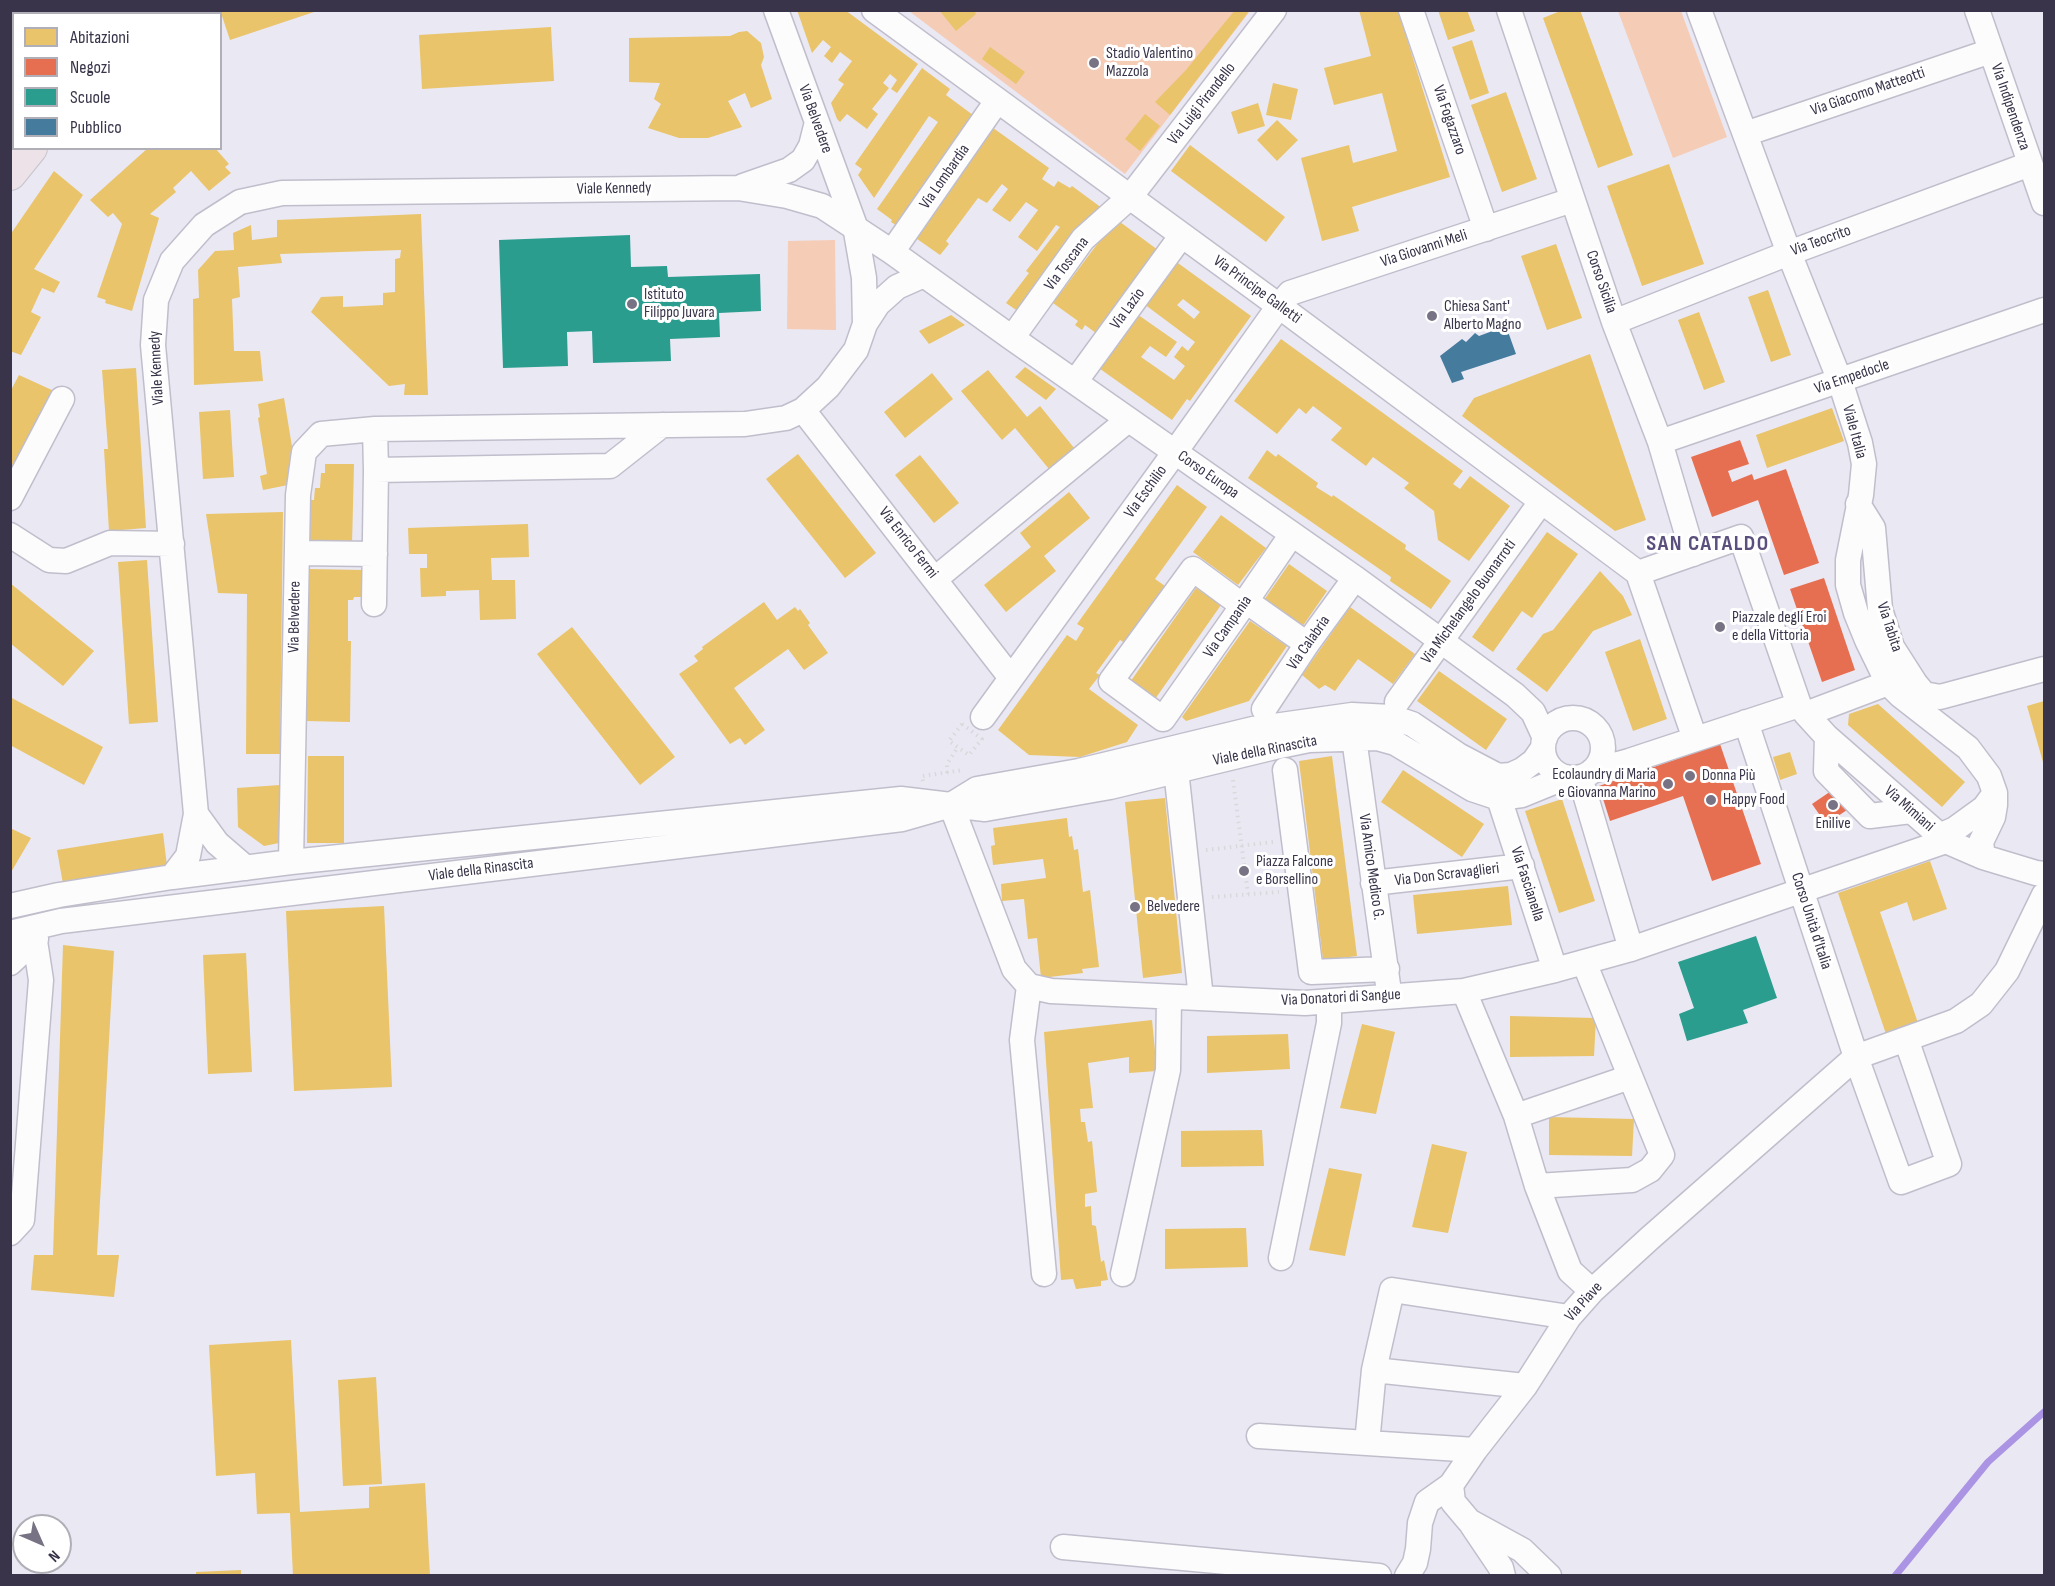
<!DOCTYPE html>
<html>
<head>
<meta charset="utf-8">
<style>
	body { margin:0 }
	#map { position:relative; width:2055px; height:1586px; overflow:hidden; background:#eae8f3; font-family:"Sofia Sans Condensed",sans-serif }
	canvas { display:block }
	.frame { position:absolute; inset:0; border:12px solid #393449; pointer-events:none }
	.legend { position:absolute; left:12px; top:12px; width:210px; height:138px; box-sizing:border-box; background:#fff; border:2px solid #b0aeb6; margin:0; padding:8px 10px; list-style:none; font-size:18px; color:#393449 }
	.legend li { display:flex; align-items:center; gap:12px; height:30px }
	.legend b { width:30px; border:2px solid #b0aeb6 }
	.north { position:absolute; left:12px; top:1514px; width:60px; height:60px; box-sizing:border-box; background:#fff; border:2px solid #b0aeb6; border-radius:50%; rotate:135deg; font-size:16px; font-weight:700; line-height:24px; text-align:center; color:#393449 }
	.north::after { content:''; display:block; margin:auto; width:21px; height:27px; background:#777384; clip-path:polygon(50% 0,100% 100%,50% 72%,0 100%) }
</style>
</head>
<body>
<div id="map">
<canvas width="2055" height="1586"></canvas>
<div class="frame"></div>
<ul class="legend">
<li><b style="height:16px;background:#e9c46a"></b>Abitazioni</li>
<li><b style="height:16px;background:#e76f51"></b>Negozi</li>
<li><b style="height:16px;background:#2a9d8f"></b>Scuole</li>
<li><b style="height:16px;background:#457b9d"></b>Pubblico</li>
</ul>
<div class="north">N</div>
</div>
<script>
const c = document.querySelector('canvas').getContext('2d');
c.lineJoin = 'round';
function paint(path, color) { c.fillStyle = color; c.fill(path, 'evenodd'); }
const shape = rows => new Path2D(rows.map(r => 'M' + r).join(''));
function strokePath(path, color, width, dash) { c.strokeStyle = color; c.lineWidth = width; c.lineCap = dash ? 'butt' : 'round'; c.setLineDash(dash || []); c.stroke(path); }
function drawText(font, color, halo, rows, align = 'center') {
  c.font = font + ' "Sofia Sans Condensed",sans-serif'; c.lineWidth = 6; c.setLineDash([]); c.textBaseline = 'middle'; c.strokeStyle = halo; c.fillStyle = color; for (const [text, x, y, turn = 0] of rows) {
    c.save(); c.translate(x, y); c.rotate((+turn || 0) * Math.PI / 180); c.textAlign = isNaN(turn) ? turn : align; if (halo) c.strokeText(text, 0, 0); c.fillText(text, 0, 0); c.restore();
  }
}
const green = shape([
	[909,11,1250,11,1125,174],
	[1618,11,1681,11,1727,137,1673,158],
	[835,240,836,330,787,329,788,241]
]);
const homes = shape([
	[220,10,317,10,317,11,230,40],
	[797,10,845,10,918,64,897,93,891,89,897,80,890,74,883,83,889,88,872,109,878,114,867,129,847,114,840,122,837,119,831,103,844,84,838,80,852,61,840,52,832,63,824,56,831,47,823,40,812,53],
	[939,10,974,10,976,14,956,31],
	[1235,10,1250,10,1170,115,1155,102,1186,70],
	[1359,10,1398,10,1450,177,1352,207,1359,231,1322,241,1301,158,1349,145,1353,163,1397,151,1382,93,1334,105,1324,68,1371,56],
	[1438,10,1467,10,1475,31,1448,40],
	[1563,10,1580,10,1633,155,1598,168,1543,18],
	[551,27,554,81,422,89,419,35],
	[747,31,761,43,764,57,761,65,772,99,751,108,745,93,728,101,742,127,708,138,679,138,648,128,661,104,654,99,660,83,629,82,629,38,730,36,739,32],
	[1472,40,1489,93,1470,100,1452,47],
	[990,47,1025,72,1016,84,982,59],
	[922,68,950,89,946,95,977,118,899,227,891,222,892,220,877,209,938,122,929,116,874,198,858,175,862,169,855,164],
	[1273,83,1298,89,1291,120,1266,115],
	[1506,92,1537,179,1502,192,1471,105],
	[1258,103,1265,126,1238,134,1231,112],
	[1145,114,1160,126,1140,151,1125,139],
	[1277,120,1298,140,1277,161,1257,140],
	[989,125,1049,168,1042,179,1054,187,1058,181,1070,188,1072,186,1106,211,1019,312,1006,303,1029,273,1026,271,1060,227,1056,225,1037,251,1018,237,1038,210,1026,202,1010,222,992,210,1008,189,1002,184,987,203,978,198,946,241,949,244,940,255,910,234],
	[1190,145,1285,217,1266,242,1171,171],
	[148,148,215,148,229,164,225,167,231,173,209,191,191,171,173,188,176,192,150,214,159,218,132,311,105,303,106,300,97,297,122,224,113,213,108,217,90,200],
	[1669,164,1704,264,1642,286,1607,186],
	[54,171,83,195,34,269,60,282,54,293,42,288,31,312,41,317,21,355,10,351,10,235],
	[421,214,428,395,404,395,405,384,389,386,311,312,321,297,343,296,343,307,383,305,383,293,395,292,395,259,400,258,401,250,280,254,282,263,238,267,240,297,232,299,234,351,260,351,263,381,194,385,193,299,199,298,198,270,215,251,234,250,233,233,251,225,252,240,277,237,277,220],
	[1116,219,1162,253,1100,336,1085,325,1082,330,1075,325,1078,321,1053,303],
	[1556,244,1582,318,1547,330,1521,256],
	[1171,258,1251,316,1190,401,1187,399,1172,420,1096,366,1134,312,1177,342,1166,357,1150,346,1141,357,1174,380,1185,366,1174,357,1182,346,1188,351,1195,342,1140,301],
	[1183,299,1200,312,1194,319,1177,305],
	[1768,290,1791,355,1771,362,1748,297],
	[1699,312,1725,382,1704,390,1678,320],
	[951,315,965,325,929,344,919,331],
	[1281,339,1463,471,1453,484,1460,489,1470,476,1510,506,1469,561,1438,540,1434,511,1404,488,1409,483,1373,457,1366,466,1331,440,1342,428,1313,406,1306,414,1299,408,1277,434,1234,401],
	[1590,354,1646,520,1615,531,1462,416,1474,398],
	[1025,367,1056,389,1046,400,1015,377],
	[136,368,146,528,109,531,104,449,108,449,102,370],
	[988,370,1027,417,1040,406,1079,454,1054,475,1015,428,1002,440,961,391],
	[932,373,953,399,905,438,884,412],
	[19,375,54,391,10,474,10,392],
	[284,398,298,483,263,490,260,476,267,474,258,418,260,417,258,404],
	[1832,408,1844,441,1767,468,1756,435],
	[230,410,234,477,203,479,199,412],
	[1267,450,1276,457,1278,454,1318,483,1316,487,1332,497,1333,495,1406,545,1405,549,1451,581,1431,609,1390,581,1391,577,1248,478],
	[798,454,876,553,845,578,766,479],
	[920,455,959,503,934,523,895,475],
	[325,464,354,464,352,545,307,544,308,500,314,500,315,488,320,488,321,473,325,473],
	[1177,485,1207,507,1155,579,1165,586,1125,643,1120,640,1096,673,1100,675,1089,689,1138,725,1127,742,1080,757,1029,755,998,730,1067,635,1076,641,1084,628,1077,624],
	[1069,492,1090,518,1044,556,1056,571,1006,612,984,585,1031,547,1020,533],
	[283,512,280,754,246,754,247,594,218,593,206,514],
	[1221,515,1266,548,1238,585,1193,552],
	[528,524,529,557,491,558,492,580,515,580,516,619,480,620,479,590,446,591,446,596,421,597,420,568,427,568,427,554,409,554,408,528],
	[1547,532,1578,554,1532,618,1522,611,1493,652,1472,637],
	[147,560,158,722,129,724,118,562],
	[1289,564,1327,591,1300,630,1262,603],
	[308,569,364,570,363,597,354,597,353,600,348,600,348,641,351,641,350,722,306,721],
	[1600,571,1623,596,1632,615,1593,631,1547,692,1516,669,1543,634,1553,630],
	[10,583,94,651,63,686,10,643],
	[1196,588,1221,605,1153,702,1128,685],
	[764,602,777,620,795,607,798,611,800,609,810,623,808,625,828,653,804,670,788,649,734,688,765,730,745,745,740,738,730,744,679,674,698,661,694,656,703,649,702,647],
	[1350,607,1415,654,1393,684,1358,659,1335,691,1325,685,1319,689,1302,675],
	[1250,621,1287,646,1249,701,1186,721,1182,717],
	[572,627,675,757,640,785,537,654],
	[1640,639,1667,719,1633,731,1605,652],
	[1439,671,1507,719,1486,750,1417,701],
	[10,697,103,747,84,785,10,745],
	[2044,701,2044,762,2043,762,2027,706],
	[1878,704,1965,782,1942,807,1848,725,1849,714],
	[1790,752,1797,774,1780,780,1773,757],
	[308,756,344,756,344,843,307,843],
	[1332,756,1357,956,1323,960,1299,761],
	[1403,770,1484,824,1462,857,1381,802],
	[280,785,279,843,264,846,238,827,237,788],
	[1165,798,1182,973,1143,978,1125,802],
	[1562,799,1595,901,1559,913,1525,811],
	[1067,818,1069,837,1072,836,1074,850,1078,849,1083,892,1090,890,1099,967,1082,969,1083,973,1041,978,1037,938,1028,939,1024,899,1002,901,1001,884,1046,878,1043,859,993,865,991,846,995,845,993,828],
	[10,828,31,838,10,874],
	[163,833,167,866,63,884,57,850],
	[1930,861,1947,909,1913,921,1907,902,1880,912,1918,1023,1886,1034,1838,893],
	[1508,886,1512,925,1417,934,1413,895],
	[384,906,392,1087,294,1091,286,911],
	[63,945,114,951,97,1255,119,1255,114,1297,31,1290,34,1255,53,1255],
	[246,953,252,1072,208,1074,203,955],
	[1510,1016,1596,1018,1594,1056,1510,1057],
	[1152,1020,1157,1071,1129,1073,1129,1057,1088,1063,1093,1108,1080,1109,1081,1122,1085,1122,1088,1142,1092,1141,1097,1192,1085,1194,1085,1207,1091,1206,1092,1225,1096,1226,1101,1262,1104,1260,1108,1280,1101,1281,1101,1286,1076,1289,1073,1279,1061,1280,1044,1032],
	[1362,1024,1395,1032,1376,1114,1340,1108],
	[1288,1034,1290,1069,1207,1073,1207,1036],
	[1549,1117,1634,1119,1632,1156,1549,1155],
	[1262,1130,1264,1166,1181,1167,1181,1131],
	[1432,1144,1467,1152,1448,1233,1412,1227],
	[1329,1168,1362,1174,1345,1256,1309,1250],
	[1246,1228,1248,1267,1165,1269,1165,1229],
	[291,1340,300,1512,369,1508,369,1487,425,1483,430,1576,293,1576,290,1513,257,1514,255,1473,216,1476,209,1345],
	[376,1377,382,1484,343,1486,338,1380],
	[241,1570,241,1576,196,1576,196,1572]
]);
const shops = shape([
	[1740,440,1749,464,1728,471,1732,482,1752,474,1754,480,1786,469,1819,563,1784,575,1758,500,1712,517,1691,457],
	[1824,578,1855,670,1822,682,1790,589],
	[1720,744,1761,864,1712,881,1683,796,1610,821,1599,786],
	[1834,789,1847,810,1826,824,1812,804]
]);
const schools = shape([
	[630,235,631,267,667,266,668,277,760,274,761,311,719,313,720,337,670,339,671,361,593,363,592,331,567,332,568,366,503,368,499,240],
	[1756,936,1777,998,1743,1010,1748,1023,1687,1041,1679,1014,1694,1008,1678,962]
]);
const public = shape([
	[1506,326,1516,354,1461,372,1464,379,1452,383,1440,356,1462,339,1466,342,1475,333,1479,336]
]);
const stream = shape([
	[1895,1576,1988,1462,2044,1412]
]);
const path = shape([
	[962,724,982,739,969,755,949,741,962,724],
	[947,773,947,764,958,747],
	[1233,780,1248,894],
	[923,781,922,776,964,770],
	[1206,850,1273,842],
	[1212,897,1279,892]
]);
const minor = shape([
	[776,10,855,226,864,278,865,324],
	[874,10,1279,306,1638,573],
	[1411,10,1486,229],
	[1509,10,1614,322,1660,442,1693,554],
	[1699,10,1789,253,1840,381,1860,443,1864,464,1861,495,1848,560,1848,585,1856,613,1867,640,1888,683,1900,695,1968,748,1989,776,1995,793,1995,805,1993,817,1981,842,1983,857],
	[1977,10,2044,203],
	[1745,134,1991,51],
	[743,186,789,170,803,160,811,146,817,122],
	[892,252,997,101],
	[1614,322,1789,253,2030,164],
	[1012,338,1083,239,1130,197,1274,10],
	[1075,382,1182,235],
	[803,410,1011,678],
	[375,429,376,470,610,466,662,425],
	[1660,442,2044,310],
	[10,498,62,399],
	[1858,504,1873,528,1880,609,1892,647,1915,683,1924,694,1940,697,2044,669],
	[10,535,49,560,66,561,110,543,172,544],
	[297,553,375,554],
	[935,579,1128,420],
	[1246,601,1307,644],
	[374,604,376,470],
	[1243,606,1193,569,1111,681,1163,719,1246,601,1292,534],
	[1397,702,1541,502],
	[1264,709,1307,644,1355,578],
	[1806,714,1888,683],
	[983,717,1175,452,1279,306,1290,293,1572,200],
	'1543 748a30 30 0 1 1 60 0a30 30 0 1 1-60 0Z',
	[1746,722,1856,1057,1901,1182,1949,1164,1906,1039],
	[1827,737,1826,771,1870,816,1911,811],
	[1354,738,1388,985],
	[1695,739,1638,573,1741,537,1799,705,1806,714,1827,737,1946,841,1983,857,2036,873,2044,874],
	[1176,770,1201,998],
	[1285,770,1311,972,1387,969],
	[1592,771,1629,761,1799,705],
	[1580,777,1631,949],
	[1499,798,1555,970],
	[951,805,1014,969,1029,986,1051,991,1305,1003,1464,991,1555,970,1631,949,1946,841],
	[196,814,153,345,156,300,172,261,204,225,240,202,282,193,738,188,787,196,822,206,892,252,1012,338,1355,578,1515,695,1533,712,1545,738],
	[1939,836,1955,829,1984,808,1995,793],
	[291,862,298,495,304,452,321,434,375,429,745,424,786,418,803,410,828,387,856,350,865,324,878,304,897,287,924,275],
	[172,877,188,856,196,814,217,843,246,868],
	[1373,883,1522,866],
	[10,906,59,895,172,877,291,862,901,799,951,805,977,789,1079,771,1253,729,1352,715,1391,717,1412,724,1458,755,1498,776,1511,775,1522,770,1534,761,1543,748],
	[10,933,61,921,902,819,951,805,985,809,1110,787,1275,747,1309,740,1377,738,1395,743,1472,789,1499,798,1522,795,1566,777],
	[10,963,36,939],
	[1029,986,1022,1040,1044,1274],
	[1464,991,1516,1116,1537,1186,1570,1271,1592,1291],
	[1516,1116,1630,1077],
	[1537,1186,1632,1180,1650,1170,1662,1155,1584,962],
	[10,1233,22,1220,41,980,33,928],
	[1281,1258,1329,1023,1329,1002],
	[1123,1274,1168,1070,1169,998],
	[1525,1386,1374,1370,1392,1290,1569,1317],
	[1259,1436,1475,1450],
	[1367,1443,1374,1370],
	[1472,1525,1501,1568,1503,1576],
	[1063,1547,1379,1576],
	[1407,1576,1415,1563,1418,1549,1420,1523,1427,1502,1451,1485],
	[1549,1576,1522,1550,1469,1521,1453,1502,1451,1485,1475,1450,1525,1386,1569,1317,1592,1291,1650,1238,1856,1057,1956,1021,1981,1004,2007,971,2044,895]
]);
const major = shape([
	[147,14,150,10],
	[10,174,31,148]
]);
const markers = [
	[1094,63,6,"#777384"],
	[632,304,6,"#777384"],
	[1432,316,6,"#777384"],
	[1720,627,6,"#777384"],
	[1690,776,6,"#777384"],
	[1668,784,6,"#777384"],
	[1711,800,6,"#777384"],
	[1833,805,6,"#777384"],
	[1244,871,6,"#777384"],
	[1135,907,6,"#777384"]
];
const poiNames = [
	["Stadio Valentino",1106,54],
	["Mazzola",1106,72],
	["Istituto",644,295],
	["Filippo Juvara",644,313],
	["Chiesa Sant'",1444,307],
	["Alberto Magno",1444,325],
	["Piazzale degli Eroi",1732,618],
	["e della Vittoria",1732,636],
	["Ecolaundry di Maria",1656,775,"right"],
	["e Giovanna Marino",1656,793,"right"],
	["Donna Più",1702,776],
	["Happy Food",1723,800],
	["Enilive",1833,824,"center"],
	["Piazza Falcone",1256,862],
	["e Borsellino",1256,880],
	["Belvedere",1147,907]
];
const streetNames = [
	["Via Giacomo Matteotti",1868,92,-19],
	["Via Luigi Pirandello",1202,104,-52],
	["Via Indipendenza",2010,107,71],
	["Via Belvedere",815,119,70],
	["Via Fogazzaro",1449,120,71],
	["Via Lombardia",945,177,-55],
	["Viale Kennedy",614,189,-1],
	["Via Teocrito",1821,241,-20],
	["Via Giovanni Meli",1424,249,-18],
	["Via Toscana",1067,264,-53],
	["Corso Sicilia",1601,282,71],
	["Via Principe Galletti",1257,290,36],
	["Via Lazio",1128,309,-54],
	["Viale Kennedy",157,368,-93],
	["Via Empedocle",1852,377,-19],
	["Viale Italia",1854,432,75],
	["Corso Europa",1208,475,35],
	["Via Eschilio",1146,492,-54],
	["Via Enrico Fermi",908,543,52],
	["Via Michelangelo Buonarroti",1469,602,-54],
	["Via Belvedere",295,617,-89],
	["Via Campania",1228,627,-55],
	["Via Tabita",1889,627,72],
	["Via Calabria",1309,643,-55],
	["Viale della Rinascita",1265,751,-11],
	["Via Mimiani",1909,809,41],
	["Via Amico Medico G.",1371,867,82],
	["Viale della Rinascita",481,870,-7],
	["Via Don Scravaglieri",1447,875,-7],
	["Via Fascianella",1527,884,72],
	["Corso Unità d'Italia",1811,921,72],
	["Via Donatori di Sangue",1341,998,-3],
	["Via Piave",1584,1302,-48]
];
const districtNames = [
	["SAN CATALDO",1708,544]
];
paint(green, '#f5ccb6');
paint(homes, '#e9c46a');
paint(shops, '#e76f51');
paint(schools, '#2a9d8f');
paint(public, '#457b9d');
strokePath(stream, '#ac94e4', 7);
strokePath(minor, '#c1becc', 27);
strokePath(major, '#c5c3cc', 34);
strokePath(path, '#d9d9dc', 4, [1.5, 4.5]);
strokePath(minor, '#fcfcfd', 24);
strokePath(major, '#ece2e8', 32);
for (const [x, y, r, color] of markers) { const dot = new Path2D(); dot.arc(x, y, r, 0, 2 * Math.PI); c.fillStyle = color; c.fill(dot); strokePath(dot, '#fff', 2); }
drawText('16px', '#393449', '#fff', poiNames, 'left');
drawText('16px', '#393449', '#fff', streetNames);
c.letterSpacing = '1.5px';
drawText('bold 22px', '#5b4f7d', '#fff', districtNames);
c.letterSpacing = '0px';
</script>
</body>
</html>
